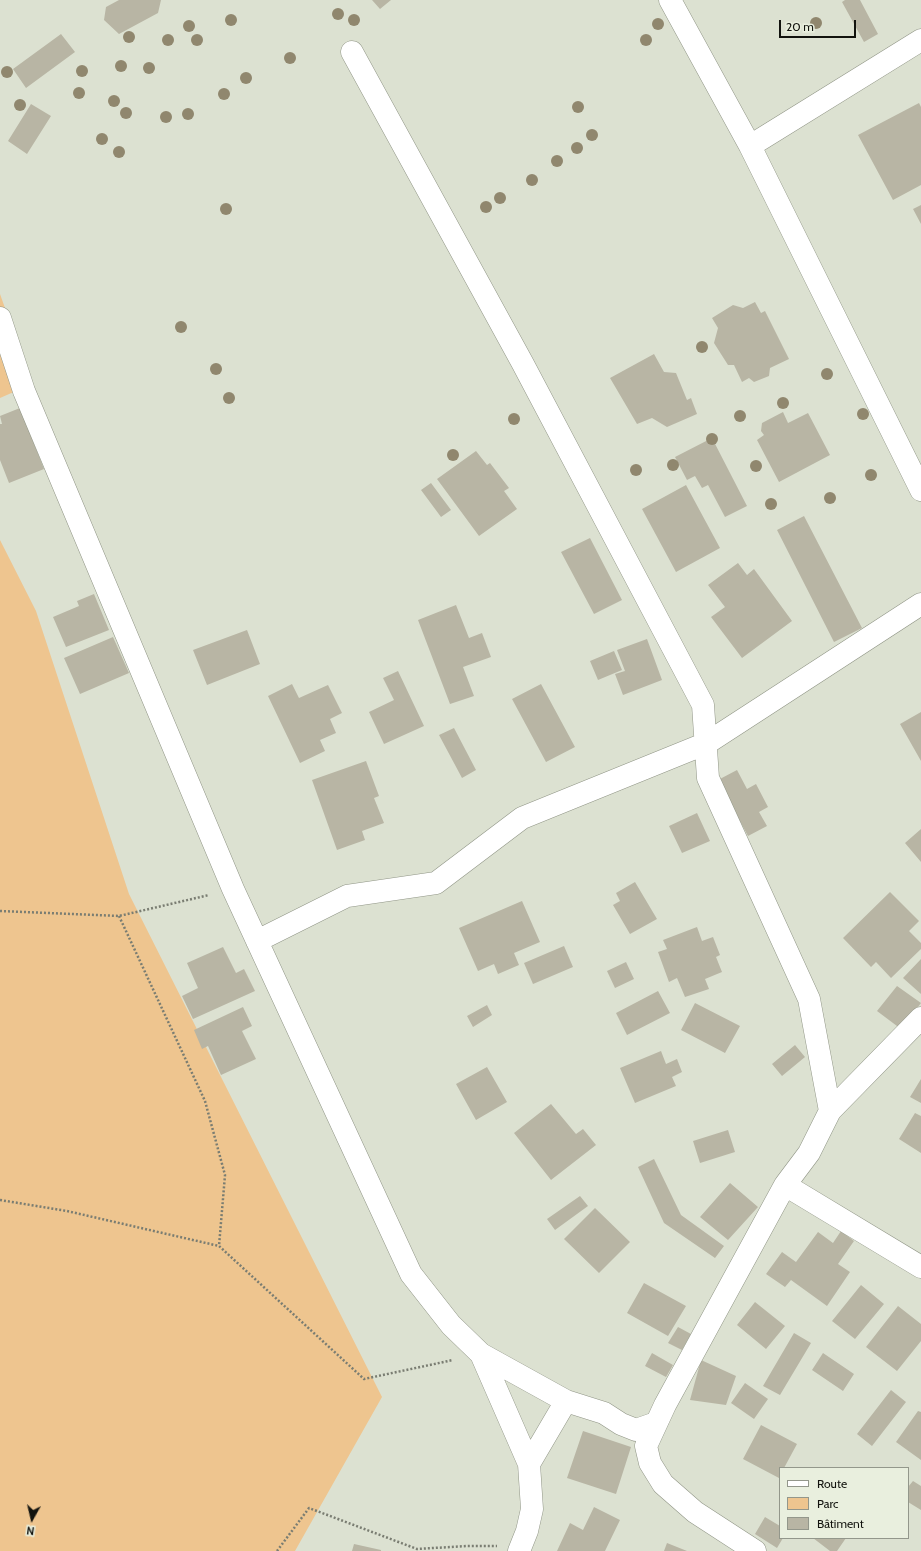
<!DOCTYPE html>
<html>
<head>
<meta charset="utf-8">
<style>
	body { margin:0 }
	#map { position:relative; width:921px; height:1551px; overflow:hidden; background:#dce1d1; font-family:Cabin,sans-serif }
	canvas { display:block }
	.legend { position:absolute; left:779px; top:1467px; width:130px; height:72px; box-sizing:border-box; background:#e9efde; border:1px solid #93978b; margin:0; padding:5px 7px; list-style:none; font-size:12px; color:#12130e }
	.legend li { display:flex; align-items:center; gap:8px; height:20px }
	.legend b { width:20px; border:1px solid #93978b }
	.north { position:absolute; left:12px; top:1499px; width:40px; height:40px; -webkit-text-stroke:3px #e9efde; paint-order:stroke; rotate:188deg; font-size:11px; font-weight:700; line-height:16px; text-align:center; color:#12130e }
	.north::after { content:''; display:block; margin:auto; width:14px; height:18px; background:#12130e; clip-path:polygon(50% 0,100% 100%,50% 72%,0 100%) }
	.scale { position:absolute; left:779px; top:20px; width:77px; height:18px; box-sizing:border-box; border:2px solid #12130e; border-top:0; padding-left:5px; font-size:12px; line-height:14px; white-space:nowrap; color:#12130e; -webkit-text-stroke:3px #e9efde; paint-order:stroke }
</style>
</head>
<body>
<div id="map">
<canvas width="921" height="1551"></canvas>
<ul class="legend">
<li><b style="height:5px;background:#fff"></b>Route</li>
<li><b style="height:11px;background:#eec58f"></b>Parc</li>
<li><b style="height:11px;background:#b8b5a4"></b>Bâtiment</li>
</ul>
<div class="north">N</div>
<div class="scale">20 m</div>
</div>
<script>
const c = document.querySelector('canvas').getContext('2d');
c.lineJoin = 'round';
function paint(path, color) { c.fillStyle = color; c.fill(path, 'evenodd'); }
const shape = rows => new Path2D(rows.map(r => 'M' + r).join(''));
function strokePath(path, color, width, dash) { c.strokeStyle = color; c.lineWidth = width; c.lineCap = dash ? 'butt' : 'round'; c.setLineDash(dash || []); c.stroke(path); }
const green = shape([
	[0,294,32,384,0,398],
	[0,540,36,611,129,894,382,1397,295,1551,0,1551]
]);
const building = shape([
	[119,0,161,0,158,13,119,34,104,20,106,7],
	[372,0,391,0,380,9],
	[845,0,860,0,878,34,864,42,842,2],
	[61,34,75,52,26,88,13,69],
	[919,103,921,107,921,185,893,200,858,135],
	[31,104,51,116,27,154,8,141],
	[921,205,921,224,913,209],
	[755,302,761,313,765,311,789,359,770,368,769,376,754,382,749,378,742,382,734,365,728,365,714,343,718,328,712,318,733,305,743,308],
	[654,354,664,372,676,373,687,400,691,398,697,414,667,427,652,418,637,424,610,378],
	[20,408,44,469,9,483,0,460,0,424,2,424,0,416],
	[783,412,788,423,808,413,830,455,779,482,757,440,764,435,761,431,762,423],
	[712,438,747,506,725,517,708,485,702,488,695,476,687,480,675,457],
	[476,451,487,465,490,463,509,488,504,491,517,509,479,536,437,479],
	[431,483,451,510,441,517,421,490],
	[686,485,720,548,676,572,642,509],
	[804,516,862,628,834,642,777,530],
	[590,538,622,600,594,614,561,552],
	[738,563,747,575,754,569,792,621,742,658,711,617,725,607,708,585],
	[94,594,109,630,66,647,53,617,79,606,77,601],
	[456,605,469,638,482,633,491,657,463,667,474,696,450,704,418,620],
	[247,630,260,664,207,685,193,650],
	[113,637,129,673,80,694,64,658],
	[647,639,662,680,623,695,615,674,625,671,617,650],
	[614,651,622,670,598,680,590,661],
	[398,671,424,726,384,744,369,712,394,700,383,678],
	[292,684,299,698,328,685,342,713,330,719,336,733,320,740,325,751,300,763,268,696],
	[541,684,575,747,546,762,512,699],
	[921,712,921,761,900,724],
	[454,728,476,770,462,778,439,735],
	[366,761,379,796,374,798,384,823,362,831,365,840,337,850,312,780],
	[737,770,747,789,756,784,768,807,759,812,767,826,748,836,718,780],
	[697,813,710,841,682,853,669,826],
	[921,829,921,862,905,843],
	[635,882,657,919,630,934,613,905,620,901,616,893],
	[890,892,919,921,909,931,921,943,921,949,891,978,876,962,871,967,843,938],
	[522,901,540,942,514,953,519,965,498,974,494,964,478,971,459,928],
	[697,927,702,941,713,937,720,955,716,957,722,972,705,979,709,989,685,997,677,978,669,982,658,952,667,949,663,940],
	[564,946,573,967,533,984,524,963],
	[223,947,236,973,244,969,255,991,193,1019,182,996,198,988,187,963],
	[921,959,921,994,903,978],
	[626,962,634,979,615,988,607,971],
	[897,986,921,1003,901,1029,877,1011],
	[658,991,670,1013,627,1035,616,1013],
	[695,1003,740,1026,725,1053,681,1030],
	[487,1005,492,1015,473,1027,467,1016],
	[243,1007,252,1026,242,1031,256,1059,221,1075,208,1046,202,1049,194,1030],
	[795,1045,805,1057,782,1076,772,1064],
	[661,1051,666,1064,677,1059,682,1072,672,1077,676,1086,635,1103,620,1068],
	[487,1067,507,1102,476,1120,456,1084],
	[921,1079,921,1103,910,1097],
	[551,1104,576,1134,583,1129,596,1145,551,1180,514,1133],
	[915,1113,921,1116,921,1153,899,1139],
	[728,1130,735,1152,700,1163,693,1141],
	[654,1159,681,1215,724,1246,715,1258,664,1223,638,1167],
	[730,1183,758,1207,728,1240,700,1217],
	[580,1196,588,1206,555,1230,547,1219],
	[595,1208,630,1242,599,1273,564,1239],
	[841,1231,854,1241,838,1264,850,1272,827,1306,791,1280,785,1287,766,1274,782,1252,796,1262,818,1232,833,1243],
	[644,1283,686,1306,668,1336,627,1313],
	[861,1285,884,1304,855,1339,832,1321],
	[755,1302,785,1326,766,1349,737,1325],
	[898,1306,921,1324,921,1341,897,1371,866,1347],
	[678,1327,691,1334,682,1350,668,1343],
	[794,1333,811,1343,780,1395,763,1386],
	[652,1353,673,1365,666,1377,645,1366],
	[823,1353,854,1374,843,1391,812,1370],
	[701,1360,736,1376,726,1405,690,1400],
	[745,1383,768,1399,754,1419,731,1403],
	[891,1390,906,1402,872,1446,857,1434],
	[918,1411,921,1412,921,1460,896,1442],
	[761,1425,797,1444,784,1468,780,1468,779,1478,743,1459],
	[583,1431,631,1447,616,1494,567,1478],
	[913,1481,921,1486,921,1510,908,1502,908,1487],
	[594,1507,620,1520,605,1551,557,1551,570,1523,583,1530],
	[765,1517,780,1526,780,1538,783,1538,777,1548,755,1534],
	[813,1538,846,1538,837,1551,830,1551],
	[667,1543,687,1551,664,1551],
	[354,1544,381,1550,381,1551,352,1551]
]);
const path = shape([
	[0,911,119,916,209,895],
	[119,916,205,1101,225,1175,219,1246],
	[0,1200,67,1211,219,1246,364,1379,453,1360],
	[277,1551,309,1508,417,1549,467,1546,497,1546]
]);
const street = shape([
	[670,0,750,146,921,490],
	[352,52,523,364,703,705,708,778,809,999,830,1111],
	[750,146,921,40],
	[0,318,24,391,233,889,411,1274,451,1325,481,1354,529,1464,532,1509,527,1531,519,1551],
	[257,941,347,896,436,883,522,818,707,743,921,604],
	[785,1185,809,1153,830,1111,921,1018],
	[481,1354,566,1401],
	[529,1464,566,1401,604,1413,621,1424,636,1430,656,1423],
	[755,1551,695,1512,663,1484,650,1463,646,1446,665,1405,785,1185,921,1267]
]);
const trees = [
	[338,14],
	[231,20],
	[354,20],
	[816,23],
	[658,24],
	[189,26],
	[129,37],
	[168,40],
	[197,40],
	[646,40],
	[290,58],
	[121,66],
	[149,68],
	[82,71],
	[7,72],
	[246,78],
	[79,93],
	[224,94],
	[114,101],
	[20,105],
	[578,107],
	[126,113],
	[188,114],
	[166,117],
	[592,135],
	[102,139],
	[577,148],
	[119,152],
	[557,161],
	[532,180],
	[500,198],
	[486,207],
	[226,209],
	[181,327],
	[702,347],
	[216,369],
	[827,374],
	[229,398],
	[783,403],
	[863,414],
	[740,416],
	[514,419],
	[712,439],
	[453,455],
	[673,465],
	[756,466],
	[636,470],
	[871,475],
	[830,498],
	[771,504]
];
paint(green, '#eec58f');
paint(building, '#b8b5a4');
strokePath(street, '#909586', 23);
strokePath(path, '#7a7d72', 2.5, [2, 2]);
strokePath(street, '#fff', 22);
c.fillStyle = '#90876e';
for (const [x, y] of trees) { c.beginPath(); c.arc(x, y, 6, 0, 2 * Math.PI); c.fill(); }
</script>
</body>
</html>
